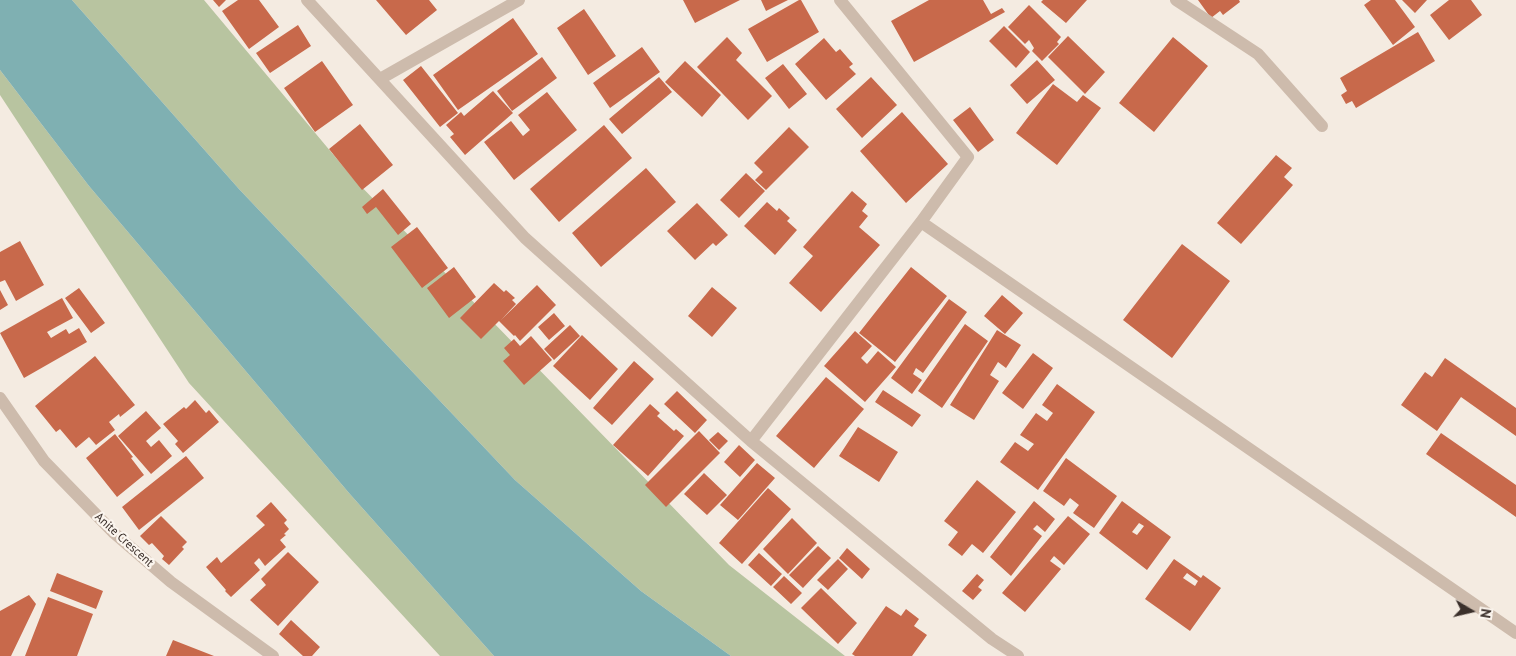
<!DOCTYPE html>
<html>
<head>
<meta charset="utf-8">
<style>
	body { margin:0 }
	#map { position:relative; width:1516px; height:656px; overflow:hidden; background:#f4ebe1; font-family:"PT Sans",sans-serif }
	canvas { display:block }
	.north { position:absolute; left:1446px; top:586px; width:50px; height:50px; -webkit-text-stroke:4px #fbf5ee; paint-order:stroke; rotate:99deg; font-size:14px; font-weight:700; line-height:20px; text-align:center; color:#3b302b }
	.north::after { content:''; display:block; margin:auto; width:18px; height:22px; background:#3b302b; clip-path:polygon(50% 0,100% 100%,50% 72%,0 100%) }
</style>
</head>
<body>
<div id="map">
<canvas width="1516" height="656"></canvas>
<div class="north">N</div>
</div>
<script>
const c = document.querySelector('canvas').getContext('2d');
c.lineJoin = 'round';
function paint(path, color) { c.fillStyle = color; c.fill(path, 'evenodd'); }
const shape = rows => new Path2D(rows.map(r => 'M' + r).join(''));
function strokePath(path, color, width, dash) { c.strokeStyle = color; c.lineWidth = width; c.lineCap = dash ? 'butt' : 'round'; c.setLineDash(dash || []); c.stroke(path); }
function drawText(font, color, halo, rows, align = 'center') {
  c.font = font + ' "PT Sans",sans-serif'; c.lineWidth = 4.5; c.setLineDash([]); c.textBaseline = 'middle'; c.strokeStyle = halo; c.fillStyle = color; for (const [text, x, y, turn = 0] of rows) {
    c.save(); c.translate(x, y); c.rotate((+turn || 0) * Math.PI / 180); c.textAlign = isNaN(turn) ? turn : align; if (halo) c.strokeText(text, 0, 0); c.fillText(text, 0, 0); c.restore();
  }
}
const green = shape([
	[72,0,204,0,352,177,729,565,845,656,731,656,641,591,515,480,239,189],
	[0,70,89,186,349,493,494,656,440,656,189,383,0,95]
]);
const water = shape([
	[0,0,72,0,239,189,515,480,641,591,731,656,494,656,349,493,89,186,0,70]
]);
const building = shape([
	[213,0,226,0,219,7],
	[238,0,259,0,279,27,249,49,222,11],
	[376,0,429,0,437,10,406,35],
	[683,0,740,0,695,23],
	[761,0,788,0,766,11],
	[799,0,801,0,819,32,767,62,748,29],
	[929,0,983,0,991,14,1002,8,1005,12,914,62,891,21],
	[1043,0,1087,0,1066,23,1041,2],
	[1198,0,1239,0,1240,2,1223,15,1220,11,1211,18],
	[1371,0,1395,0,1415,27,1393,45,1364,5],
	[1402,0,1427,0,1415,13],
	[1449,0,1471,0,1482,15,1449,40,1430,15],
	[1029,5,1061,37,1057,42,1059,44,1042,61,1032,51,1034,48,1029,40,1025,44,1008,27],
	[584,9,616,56,588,75,557,28],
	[513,18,538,54,458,110,433,75],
	[298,25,311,46,270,73,256,53],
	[1004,26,1030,52,1016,68,989,41],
	[1418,32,1435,61,1356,108,1352,101,1346,104,1341,95,1347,91,1340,78],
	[1068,36,1105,72,1085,94,1048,57],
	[727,37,742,53,736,60,772,96,748,120,697,67],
	[1173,37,1208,66,1154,132,1119,103],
	[824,38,836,52,840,49,853,64,849,67,856,74,826,100,795,64],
	[642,47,660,72,610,108,593,83],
	[542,57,557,78,512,111,497,91],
	[1037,60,1055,80,1027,104,1010,85],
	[322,61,353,105,315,132,284,88],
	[685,61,721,95,702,117,665,82],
	[783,64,807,94,789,109,765,78],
	[421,66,458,113,440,127,403,80],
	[659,77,672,92,622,134,609,119],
	[871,77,897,105,862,138,836,109],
	[1053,84,1077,102,1083,95,1101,108,1057,165,1016,133],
	[493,91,513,113,465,155,450,137,454,134,446,125,461,112,464,116],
	[547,92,577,130,514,180,484,142,511,121,523,136,530,130,518,115],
	[970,107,994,140,978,152,953,120],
	[902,112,948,164,906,203,860,151],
	[360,124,393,165,362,190,329,149],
	[604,125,632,158,559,222,530,189],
	[789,127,809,147,766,190,755,180,763,172,754,163],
	[1276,155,1292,168,1284,177,1293,185,1241,244,1217,223],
	[646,168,676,202,601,267,572,233],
	[746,173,765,191,739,218,720,200],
	[383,189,411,224,398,235,376,207,367,214,362,207],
	[852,191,867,204,862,211,868,216,859,227,880,245,821,312,789,283,813,256,803,247],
	[767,202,777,211,779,208,790,218,787,221,797,230,775,255,744,226],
	[697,203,728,235,716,246,713,243,695,260,667,231],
	[417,227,448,268,422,288,391,247],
	[20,241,44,285,16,301,5,280,0,282,0,252],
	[1182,244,1230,281,1172,358,1123,320],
	[454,267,476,297,449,318,427,288],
	[911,267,947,296,895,362,859,333],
	[494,283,504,292,506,290,515,298,512,300,516,304,501,320,537,285,556,305,520,341,515,335,514,336,499,321,481,339,460,318],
	[712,287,737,308,712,337,688,316],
	[79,288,105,323,91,333,65,298],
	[0,290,8,305,0,310],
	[1002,295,1023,313,1005,334,984,316],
	[62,298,73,318,47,332,51,338,66,329,69,334,79,328,87,342,24,378,0,333],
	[949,299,967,312,923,373,916,368,913,374,922,380,912,394,891,378],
	[554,313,565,326,549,340,538,327],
	[965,324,988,341,942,408,918,391],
	[570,325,580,336,554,360,544,349],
	[997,330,1021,345,1006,368,998,362,990,375,999,381,974,420,950,405],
	[855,331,872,346,861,358,867,364,878,351,896,367,865,402,824,366],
	[582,335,618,369,590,400,553,366],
	[531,336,552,360,524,385,503,361,510,355,504,348,514,339,520,346],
	[1033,353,1053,368,1023,409,1002,393],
	[95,356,135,405,120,417,119,414,109,422,115,430,96,445,89,437,76,448,60,429,56,432,35,406],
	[1445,358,1516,408,1516,436,1461,397,1437,431,1401,405,1425,372,1432,377],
	[634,361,654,379,612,425,593,408],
	[826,377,864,409,814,468,776,436],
	[1057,384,1095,412,1038,490,1000,462,1015,442,1028,451,1034,444,1020,435,1036,413,1047,421,1053,413,1042,405],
	[883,390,921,415,912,427,875,402],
	[677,391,707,420,695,433,664,404],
	[195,400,206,413,209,410,219,422,183,453,175,444,178,441,163,424,184,407,186,409],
	[650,404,660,413,657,416,674,431,676,429,684,436,648,476,613,445],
	[146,411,161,428,146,441,151,447,159,440,172,456,151,474,118,436],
	[858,427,898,452,879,482,839,456],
	[699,431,720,453,666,507,645,485],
	[718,432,728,441,719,450,709,440],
	[1441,433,1516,485,1516,517,1426,454],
	[115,434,133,457,131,458,144,475,117,497,86,458],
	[739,445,755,460,740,477,724,462],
	[186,456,204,478,139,530,122,507],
	[1066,458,1117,496,1094,528,1073,513,1079,505,1070,498,1064,506,1043,491],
	[757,463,775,478,738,520,720,505],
	[704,473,727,495,707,515,684,494],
	[977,480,1016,512,983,553,972,544,962,556,948,545,958,532,944,521],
	[768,488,791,509,742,564,719,543],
	[1034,501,1055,519,1045,532,1037,525,1033,529,1042,536,1011,576,990,557],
	[1122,501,1171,537,1147,570,1099,533],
	[1139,523,1144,526,1137,535,1132,532],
	[271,502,287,520,284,523,289,529,284,534,286,535,280,540,286,547,265,566,259,558,254,563,260,570,231,597,225,591,226,590,206,567,217,557,221,563,265,525,256,516],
	[161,516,187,542,182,547,184,549,169,565,162,559,164,556,152,543,149,545,140,536],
	[1068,516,1090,534,1064,565,1054,556,1050,561,1061,569,1025,612,1002,593],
	[792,518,817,543,788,574,763,549],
	[818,546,831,558,803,588,789,575],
	[847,548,870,569,862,579,839,558],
	[288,552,319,582,278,626,250,600,266,585,261,579],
	[759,553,782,574,771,586,748,565],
	[838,559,848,569,828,590,817,580],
	[1174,559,1201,578,1203,575,1221,588,1190,631,1145,599],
	[1187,573,1198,581,1195,586,1183,578],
	[57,573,103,591,96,609,50,591],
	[977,574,984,580,978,587,982,590,973,600,962,591],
	[784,576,802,593,791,604,773,587],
	[821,588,857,623,838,644,801,608],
	[29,595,36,604,11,656,0,656,0,611],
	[48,597,93,614,77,656,25,656],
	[886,606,901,616,906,609,919,619,914,626,927,635,912,656,855,656,852,654],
	[291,620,320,647,312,656,303,656,279,634],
	[173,640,214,656,166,656]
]);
const street = shape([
	[307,0,525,238,751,441,992,639,1018,656],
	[1176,0,1258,54,1322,126],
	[380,79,519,0],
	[921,222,1516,633],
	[0,398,44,461,114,533,171,582,273,656],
	[751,441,921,222,968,157,840,0]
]);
const streetNames = [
	["Anite Crescent",124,540,42]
];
paint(green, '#b8c4a0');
paint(water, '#7fb0b2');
paint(building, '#c8694b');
strokePath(street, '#cdbbac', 12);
drawText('12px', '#3b302b', '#fbf5ee', streetNames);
</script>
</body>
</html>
